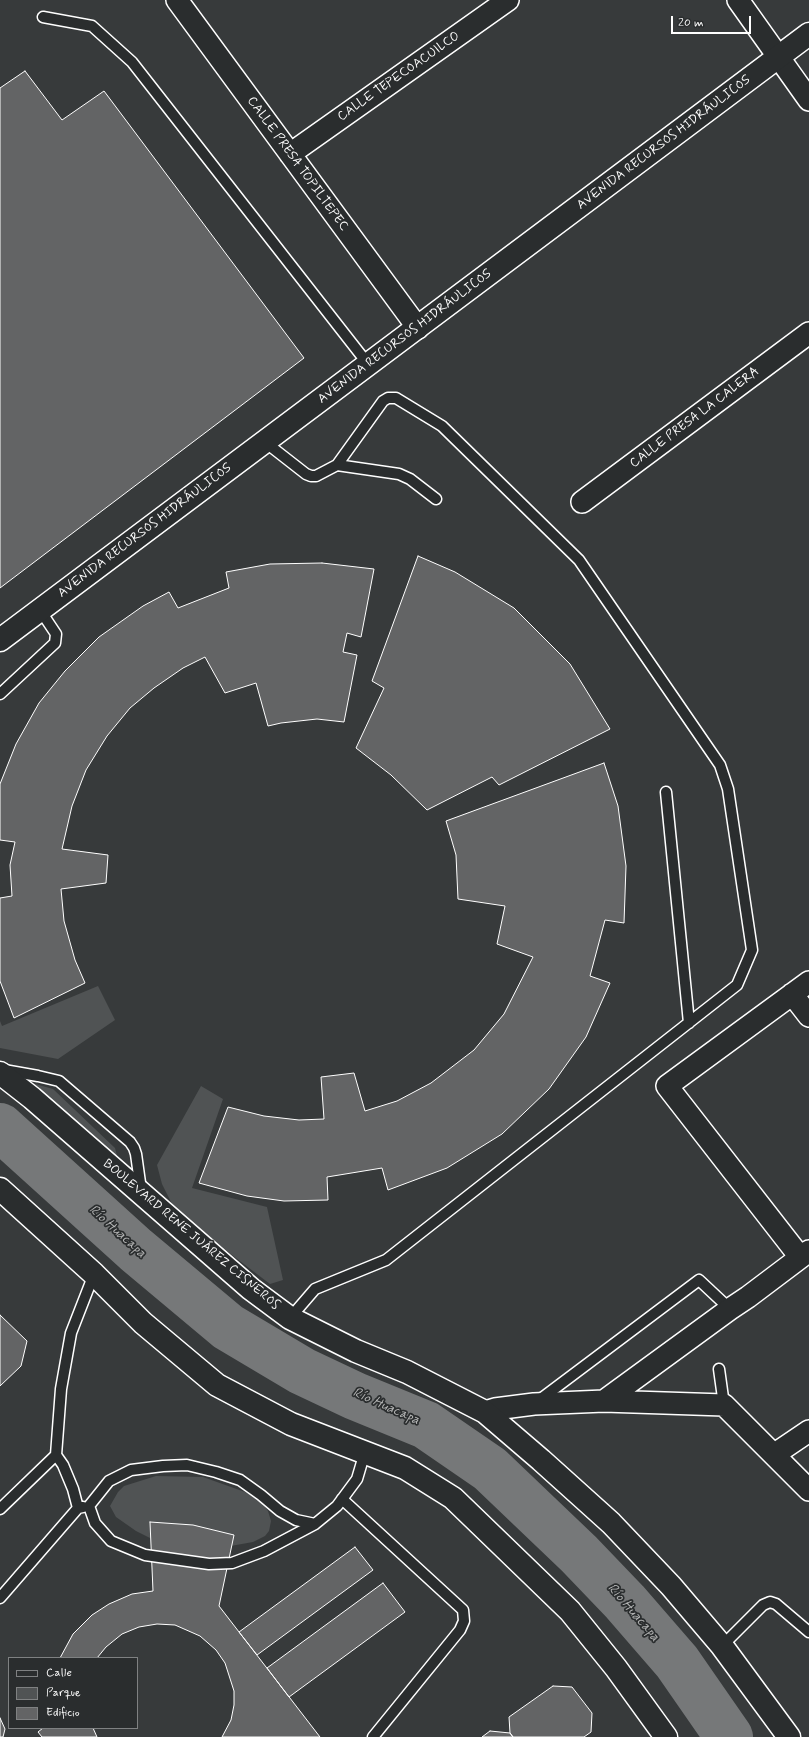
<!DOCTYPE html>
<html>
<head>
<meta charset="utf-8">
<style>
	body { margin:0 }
	#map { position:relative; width:809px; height:1737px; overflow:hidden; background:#373a3b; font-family:Mynerve,sans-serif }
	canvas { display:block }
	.legend { position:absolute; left:8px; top:1657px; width:130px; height:72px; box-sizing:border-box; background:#2a2d2e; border:1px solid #7f8182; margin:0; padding:5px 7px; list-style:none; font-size:12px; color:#fff }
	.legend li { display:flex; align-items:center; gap:8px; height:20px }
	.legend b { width:20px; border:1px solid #7f8182 }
	.scale { position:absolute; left:671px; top:16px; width:80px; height:18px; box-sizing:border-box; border:2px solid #fff; border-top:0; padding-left:5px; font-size:12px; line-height:14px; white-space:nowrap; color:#fff; -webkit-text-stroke:3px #2a2d2e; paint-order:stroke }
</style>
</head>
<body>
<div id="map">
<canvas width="809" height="1737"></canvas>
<ul class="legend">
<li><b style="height:5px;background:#2a2d2e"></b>Calle</li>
<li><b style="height:11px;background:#505354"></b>Parque</li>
<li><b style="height:11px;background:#636465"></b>Edificio</li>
</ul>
<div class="scale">20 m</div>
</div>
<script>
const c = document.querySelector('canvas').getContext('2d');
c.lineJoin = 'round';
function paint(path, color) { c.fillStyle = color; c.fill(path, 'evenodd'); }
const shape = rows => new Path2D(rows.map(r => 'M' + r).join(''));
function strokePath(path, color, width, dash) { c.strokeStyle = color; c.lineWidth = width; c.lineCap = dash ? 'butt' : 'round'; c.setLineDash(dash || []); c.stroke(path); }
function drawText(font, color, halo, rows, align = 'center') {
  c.font = font + ' Mynerve,sans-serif'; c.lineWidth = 3.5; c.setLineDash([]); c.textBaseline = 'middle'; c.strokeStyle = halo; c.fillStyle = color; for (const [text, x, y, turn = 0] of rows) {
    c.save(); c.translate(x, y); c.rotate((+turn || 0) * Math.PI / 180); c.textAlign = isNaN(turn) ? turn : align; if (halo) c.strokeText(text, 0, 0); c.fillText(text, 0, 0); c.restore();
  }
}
const green = shape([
	[98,986,115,1020,58,1059,0,1048,0,1021,2,1026],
	[21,1080,53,1089,115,1148,122,1175],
	[201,1086,223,1099,192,1188,267,1207,283,1280,270,1284,232,1255,174,1208,162,1184,157,1165],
	[156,1476,203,1477,245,1492,261,1502,268,1511,271,1521,269,1531,265,1536,253,1542,225,1547,177,1544,150,1538,136,1531,116,1517,110,1506,118,1492,124,1486]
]);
const river = shape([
	[0,1127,136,1250,228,1327,302,1371,355,1396,426,1425,490,1469,579,1554,625,1602,677,1662,729,1737]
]);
const building = shape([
	[25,71,62,120,104,91,304,358,0,588,0,88,25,71],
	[418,556,455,572,514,608,570,664,610,729,499,785,492,777,427,810,391,775,356,748,384,688,372,681,418,556],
	[322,563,374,569,361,637,347,633,343,652,357,655,344,722,317,719,281,723,268,726,256,683,225,693,205,657,183,668,154,688,130,708,107,736,86,770,72,806,62,849,108,855,106,883,61,889,64,921,75,960,85,983,14,1018,0,981,0,898,12,896,10,865,15,842,0,840,0,784,16,744,39,703,65,671,99,637,143,606,169,592,178,608,229,588,226,572,270,564,322,563],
	[604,763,618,806,626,866,624,923,605,920,590,976,610,983,586,1037,549,1089,502,1134,447,1168,388,1190,382,1168,327,1177,328,1200,284,1201,247,1196,199,1183,228,1107,264,1116,299,1120,324,1119,321,1077,354,1073,365,1111,397,1101,431,1083,474,1050,504,1014,533,957,497,944,505,906,458,899,456,855,446,821,604,763],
	[0,1315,27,1341,21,1366,0,1386,0,1315],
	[150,1522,193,1525,234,1535,219,1606,320,1737,222,1737,231,1720,234,1705,234,1691,225,1663,216,1650,200,1636,175,1625,157,1624,139,1627,122,1634,106,1647,97,1658,60,1658,73,1634,92,1615,109,1604,132,1594,153,1591,150,1522],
	[355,1547,373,1570,257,1655,239,1632,355,1547],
	[383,1583,405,1612,289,1697,267,1668,383,1583],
	[553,1686,572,1687,592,1713,591,1732,584,1737,513,1737,510,1733,509,1717,553,1686],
	[0,1718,5,1729,3,1737,0,1737,0,1718],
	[43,1728,93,1728,97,1737,42,1737,38,1732,43,1728],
	[490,1731,510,1733,513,1737,482,1737,490,1731]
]);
const service = shape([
	[43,17,92,26,132,62,368,364],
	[265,442,306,474,311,476,316,476,337,465,399,474,410,479,436,499],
	[0,694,55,643,56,634,40,610],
	[666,792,689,1023],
	[4,1070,38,1076,59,1081,130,1142,134,1148,136,1154,141,1190],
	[290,1318,315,1289,386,1260,737,985,752,950,728,789,720,765,579,560,442,426,396,398,388,398,383,401,337,465],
	[719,1369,724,1405],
	[538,1401,699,1280,730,1309],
	[56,1455,61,1389,71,1333,94,1274],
	[342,1499,463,1610,464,1621,460,1630,373,1737],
	[0,1509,56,1455,63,1465,73,1489,78,1508],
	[315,1524,296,1520,280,1511,261,1495,240,1480,216,1472,187,1465,163,1466,131,1470,109,1481,89,1506,95,1523,111,1541,145,1555,209,1564,232,1563,264,1551,315,1524,337,1506,357,1479,365,1452],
	[0,1598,78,1508,83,1507],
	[722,1646,763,1605,770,1602,776,1604,809,1632]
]);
const minor = shape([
	[177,0,418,328],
	[738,0,809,100],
	[290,154,508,0],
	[582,502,809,333],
	[792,994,809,1016],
	[800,1257,667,1086,809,982],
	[604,1401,730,1309,748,1297,809,1251],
	[485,1412,495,1409,534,1404,604,1401,724,1405,809,1490],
	[775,1454,809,1431]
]);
const tertiary = shape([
	[0,640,809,34]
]);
const secondary = shape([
	[0,1073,32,1098,251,1289,290,1318,356,1351,407,1372,485,1412,541,1460,611,1523,671,1586,722,1646,789,1737],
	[0,1189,94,1274,143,1323,217,1385,291,1424,405,1468,453,1498,570,1611,616,1668,666,1737]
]);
const streetNames = [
	["CALLE TEPECOACUILCO",399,77,-35],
	["AVENIDA RECURSOS HIDRÁULICOS",664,143,-37],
	["CALLE PRESA TOPILTEPEC",297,164,54],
	["AVENIDA RECURSOS HIDRÁULICOS",405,337,-37],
	["CALLE PRESA LA CALERA",695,418,-37],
	["AVENIDA RECURSOS HIDRÁULICOS",145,531,-37],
	["BOULEVARD RENE JUÁREZ CISNEROS",191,1235,40]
];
const waterNames = [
	["Río Huacapa",117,1232,42],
	["Río Huacapa",386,1407,24],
	["Río Huacapa",633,1613,49]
];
paint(green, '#505354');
strokePath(river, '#767879', 48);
paint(building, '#636465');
strokePath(building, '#fff', 1);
strokePath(service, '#fff', 13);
strokePath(minor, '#fff', 24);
strokePath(tertiary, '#fff', 25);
strokePath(secondary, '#fff', 25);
strokePath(service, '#2a2d2e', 10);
strokePath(minor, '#2a2d2e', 21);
strokePath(tertiary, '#2a2d2e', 22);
strokePath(secondary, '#2a2d2e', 22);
drawText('13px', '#fff', '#2a2d2e', streetNames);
drawText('italic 14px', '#b4b5b5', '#2a2d2e', waterNames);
</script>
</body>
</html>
